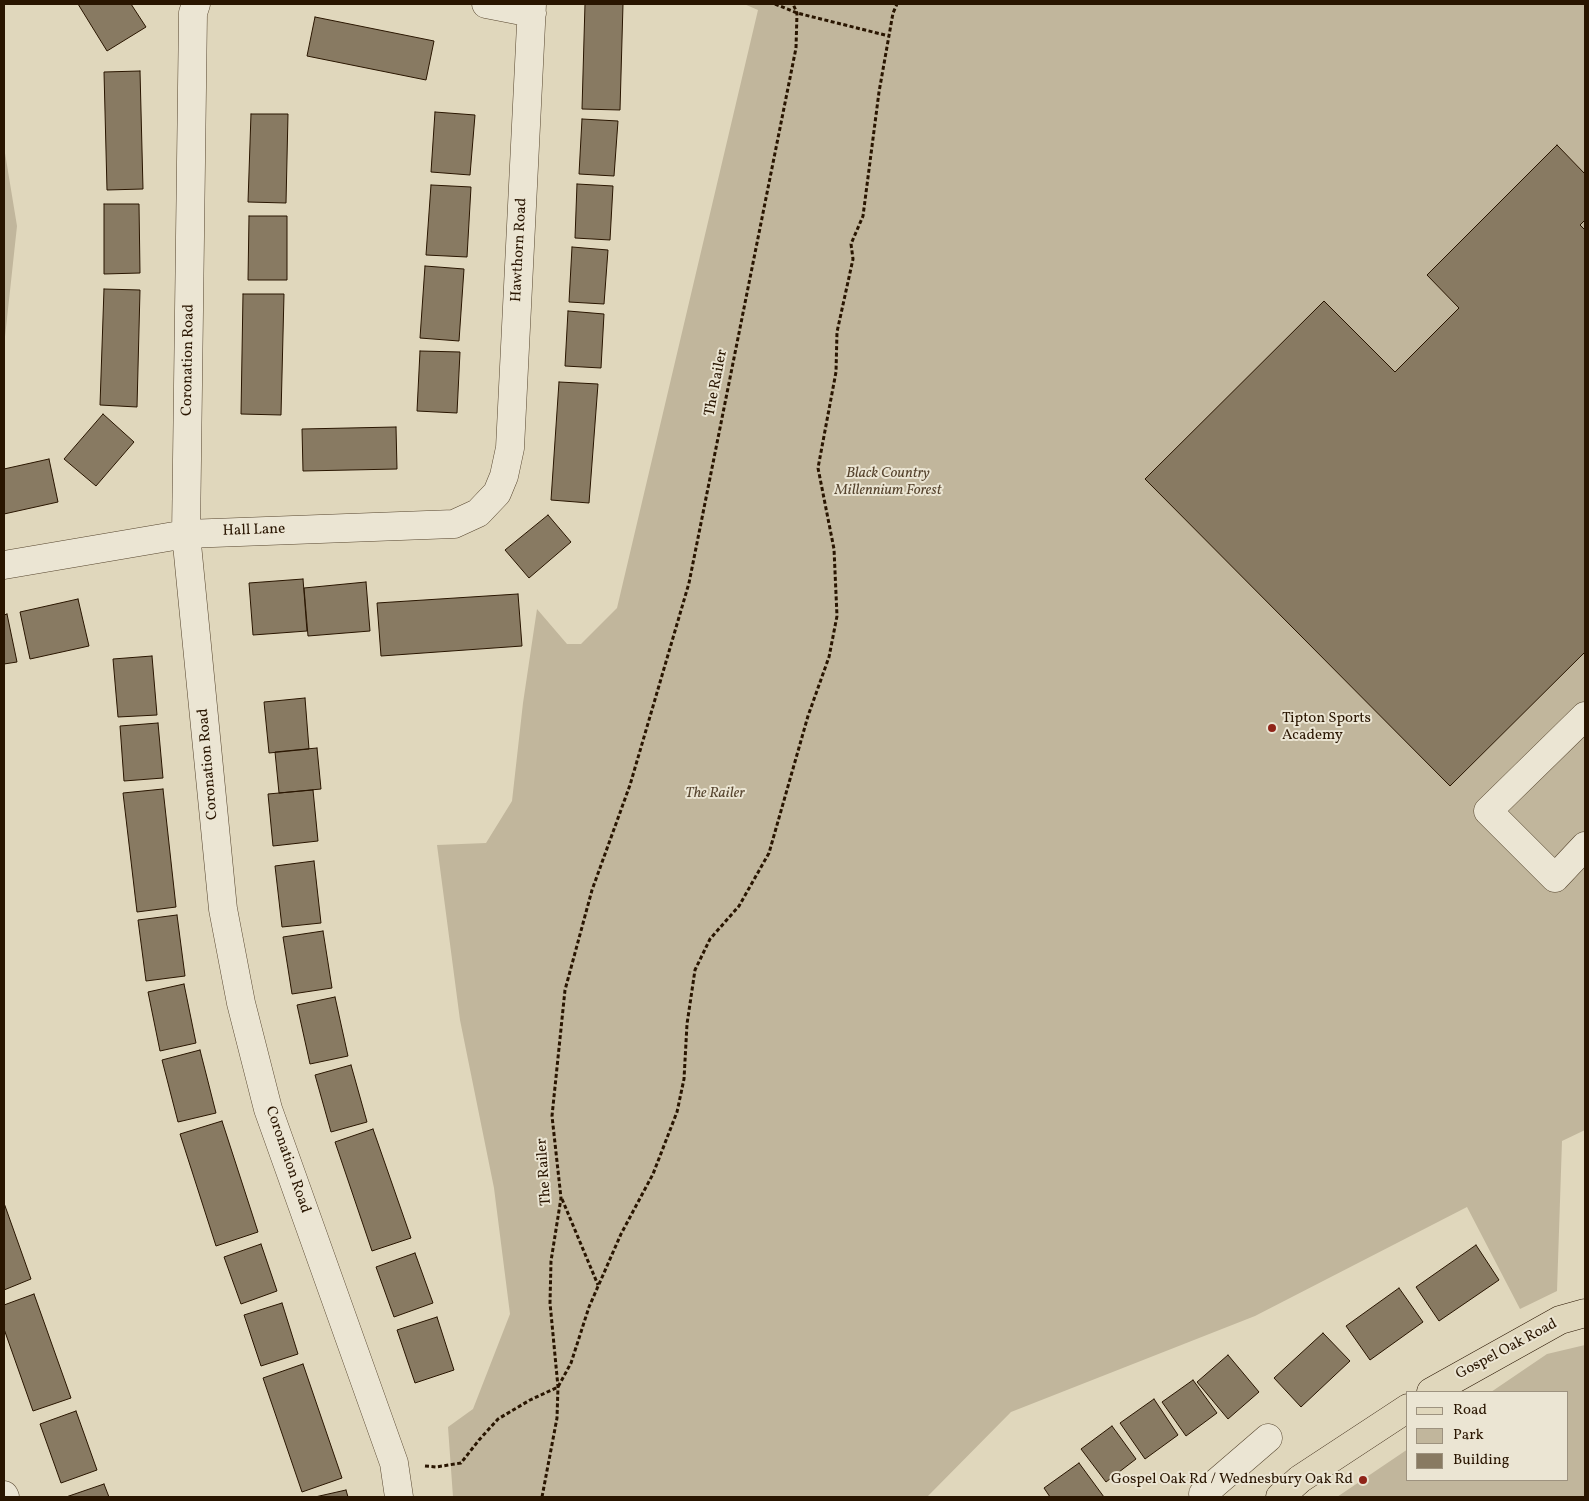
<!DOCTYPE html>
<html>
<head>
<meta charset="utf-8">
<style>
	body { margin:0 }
	#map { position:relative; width:1589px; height:1501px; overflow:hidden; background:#e0d7bc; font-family:Vollkorn,serif }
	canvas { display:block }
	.frame { position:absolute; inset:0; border:5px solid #291500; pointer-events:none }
	.legend { position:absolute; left:1406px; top:1391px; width:162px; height:90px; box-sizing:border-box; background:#ebe5d3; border:1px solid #9d927f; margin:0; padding:6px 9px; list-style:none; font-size:15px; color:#291500 }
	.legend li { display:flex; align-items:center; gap:10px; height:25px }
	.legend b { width:25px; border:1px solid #9d927f }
</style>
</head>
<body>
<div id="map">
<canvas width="1589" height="1501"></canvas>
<div class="frame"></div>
<ul class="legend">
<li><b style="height:6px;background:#e0d7bc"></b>Road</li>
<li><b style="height:14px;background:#c1b69c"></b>Park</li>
<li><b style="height:14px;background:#887a62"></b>Building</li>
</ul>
</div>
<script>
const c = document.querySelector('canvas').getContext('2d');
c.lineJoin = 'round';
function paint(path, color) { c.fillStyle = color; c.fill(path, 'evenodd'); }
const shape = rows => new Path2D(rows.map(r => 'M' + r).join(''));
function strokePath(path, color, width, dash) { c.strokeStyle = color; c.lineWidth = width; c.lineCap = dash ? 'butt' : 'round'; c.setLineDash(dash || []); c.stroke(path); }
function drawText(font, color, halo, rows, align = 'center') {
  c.font = font + ' Vollkorn,serif'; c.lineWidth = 4; c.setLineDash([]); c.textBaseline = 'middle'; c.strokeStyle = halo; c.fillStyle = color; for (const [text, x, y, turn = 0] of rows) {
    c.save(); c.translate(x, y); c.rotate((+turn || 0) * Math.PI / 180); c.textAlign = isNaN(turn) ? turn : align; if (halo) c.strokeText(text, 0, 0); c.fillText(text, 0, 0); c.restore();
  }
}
const green = shape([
	[744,4,1585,4,1585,1130,1562,1141,1557,1291,1520,1309,1467,1207,1255,1316,1011,1412,927,1497,453,1497,448,1427,473,1409,510,1314,494,1188,460,1020,437,845,486,843,512,801,523,703,537,609,567,644,581,644,617,608,758,10],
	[4,147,17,226,4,346],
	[1585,1345,1585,1497,1337,1497,1408,1449,1408,1480,1568,1480,1568,1392,1491,1392,1547,1354]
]);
const building = shape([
	[78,4,131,4,146,27,107,51,78,4],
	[585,4,623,4,620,110,582,109,585,4],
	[315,17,434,41,426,80,307,56,315,17],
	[140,71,143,189,107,190,104,72,140,71],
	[435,112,475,115,470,175,431,172,435,112],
	[251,114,288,114,286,203,248,202,251,114],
	[582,119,618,121,614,176,579,174,582,119],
	[1557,145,1585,174,1585,220,1580,225,1585,230,1585,652,1450,786,1145,479,1324,301,1395,372,1459,308,1427,275,1557,145],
	[577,184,613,186,610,240,575,238,577,184],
	[431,185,471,187,467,257,426,255,431,185],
	[104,204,139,204,140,273,104,274,104,204],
	[249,216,287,216,287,280,248,280,249,216],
	[572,247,608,250,604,304,569,302,572,247],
	[425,266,464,269,459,341,420,338,425,266],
	[104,289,140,290,137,407,100,405,104,289],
	[243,294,284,294,281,415,241,414,243,294],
	[568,311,604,314,601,368,565,366,568,311],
	[420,351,460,352,457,413,417,411,420,351],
	[559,382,598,384,589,503,551,500,559,382],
	[103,414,134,442,96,486,64,459,103,414],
	[396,427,397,469,303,471,302,429,396,427],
	[49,459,58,502,4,514,4,469,49,459],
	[548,515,571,542,529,578,505,550,548,515],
	[303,579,307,631,253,635,249,583,303,579],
	[366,582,370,631,308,636,304,588,366,582],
	[518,594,522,646,381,656,377,603,518,594],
	[78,599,89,646,30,659,20,612,78,599],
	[7,614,17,662,4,664,4,615,7,614],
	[152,656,157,715,118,717,113,659,152,656],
	[305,698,309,749,269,753,264,702,305,698],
	[158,723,163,778,124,781,120,726,158,723],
	[317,748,321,789,279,793,275,752,317,748],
	[163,789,176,907,137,912,123,793,163,789],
	[313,790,318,841,273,846,268,794,313,790],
	[314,861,321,923,282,927,275,866,314,861],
	[177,915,185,976,146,981,138,920,177,915],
	[323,931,332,988,292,994,283,937,323,931],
	[184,984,196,1043,160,1051,148,992,184,984],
	[335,997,348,1056,310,1064,297,1005,335,997],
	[200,1050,216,1113,178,1122,162,1060,200,1050],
	[351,1065,367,1122,331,1132,315,1075,351,1065],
	[222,1121,258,1232,216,1246,180,1134,222,1121],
	[373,1129,411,1238,372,1251,335,1142,373,1129],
	[4,1203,31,1279,4,1290,4,1203],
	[261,1244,277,1291,241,1304,224,1257,261,1244],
	[1476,1245,1499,1280,1439,1321,1416,1287,1476,1245],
	[415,1253,433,1303,394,1317,376,1267,415,1253],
	[1399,1288,1423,1322,1370,1360,1346,1326,1399,1288],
	[34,1294,71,1398,33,1411,4,1329,4,1305,34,1294],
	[282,1303,298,1354,261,1366,244,1315,282,1303],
	[437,1317,454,1370,415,1383,397,1330,437,1317],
	[1323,1333,1350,1361,1301,1407,1274,1378,1323,1333],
	[1228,1355,1259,1392,1228,1419,1197,1382,1228,1355],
	[303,1364,342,1478,302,1492,263,1378,303,1364],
	[1193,1380,1217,1413,1186,1436,1162,1402,1193,1380],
	[1154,1399,1178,1435,1145,1459,1120,1423,1154,1399],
	[76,1411,97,1470,61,1483,40,1424,76,1411],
	[1112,1426,1136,1459,1106,1482,1081,1449,1112,1426],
	[1079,1463,1104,1497,1050,1497,1044,1488,1079,1463],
	[104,1484,109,1497,66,1497,104,1484],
	[346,1490,348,1497,315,1497,346,1490]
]);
const path = shape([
	[775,4,797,13,889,36],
	[562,1199,598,1285],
	[425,1466,436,1467,461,1463,479,1440,498,1419,530,1400,558,1387,571,1363,589,1307,621,1234,653,1174,677,1112,684,1079,687,1024,695,970,710,939,739,906,769,853,808,716,829,657,837,616,834,549,818,468,836,372,837,332,853,259,851,244,863,216,879,92,893,13,897,4],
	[542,1497,557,1418,558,1387,550,1303,551,1261,561,1198,552,1116,565,990,592,890,630,785,689,583,796,48,797,13,793,4]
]);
const minor = shape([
	[196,4,193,13,186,534,223,909,241,1003,268,1109,394,1463,399,1497],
	[486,4,532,13],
	[4,565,186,534,454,524,478,513,497,493,504,476,510,448,532,4],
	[1585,716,1488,811,1555,878,1585,846],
	[4,1495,5,1497],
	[1206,1497,1203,1494,1268,1438]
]);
const major = shape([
	[1431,1392,1560,1320,1585,1313],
	[1280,1497,1300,1479,1408,1408]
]);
const markers = [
	[1272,728,5,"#8f2418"],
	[1363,1480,5,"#8f2418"]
];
const streetNames = [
	["Hawthorn Road",520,250,-87],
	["Coronation Road",189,360,-89],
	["The Railer",717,383,-79],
	["Hall Lane",254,531,-2],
	["Coronation Road",209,764,-95],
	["Coronation Road",287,1160,71],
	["The Railer",545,1172,-94],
	["Gospel Oak Road",1507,1350,-28]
];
const parkNames = [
	["Black Country",888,474],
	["Millennium Forest",888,491],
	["The Railer",715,794]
];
const poiNames = [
	["Tipton Sports",1282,719],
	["Academy",1282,736],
	["Gospel Oak Rd / Wednesbury Oak Rd",1353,1480,"right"]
];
paint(green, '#c1b69c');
paint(building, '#887a62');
strokePath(building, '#291500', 1);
strokePath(minor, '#57462f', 29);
strokePath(major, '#291500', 29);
strokePath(path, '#291500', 3, [4, 2.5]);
strokePath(minor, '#ebe5d3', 28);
strokePath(major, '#e0d7bc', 28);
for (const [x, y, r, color] of markers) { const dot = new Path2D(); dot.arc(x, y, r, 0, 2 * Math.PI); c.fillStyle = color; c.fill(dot); strokePath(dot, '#ebe5d3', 2); }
drawText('15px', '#291500', '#ebe5d3', streetNames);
drawText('italic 15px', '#57452f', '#ebe5d3', parkNames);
drawText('15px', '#291500', '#ebe5d3', poiNames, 'left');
</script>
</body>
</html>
